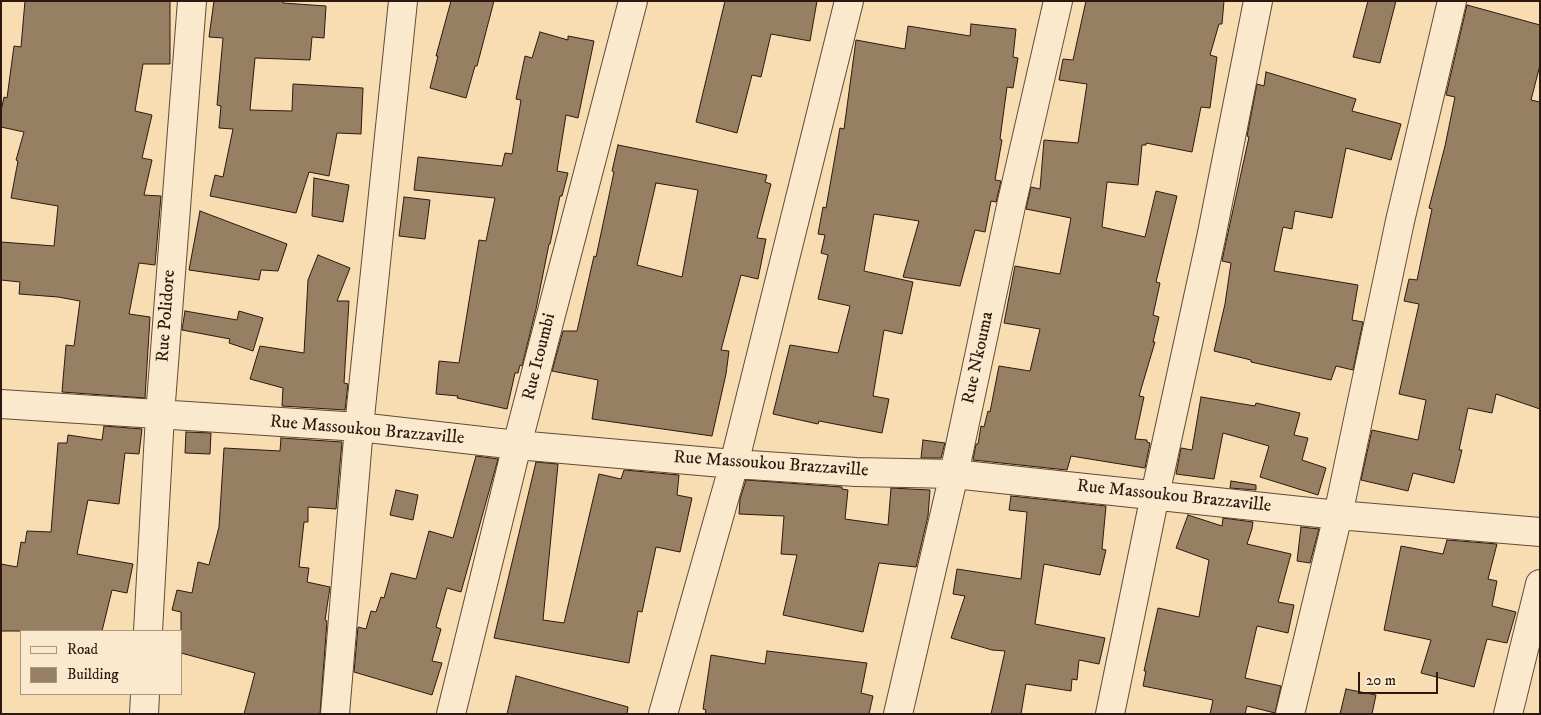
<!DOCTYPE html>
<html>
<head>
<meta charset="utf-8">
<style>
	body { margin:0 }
	#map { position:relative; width:1541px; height:715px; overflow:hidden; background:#f8ddb2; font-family:"IM FELL DW Pica",serif }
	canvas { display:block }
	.frame { position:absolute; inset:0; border:2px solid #2d190f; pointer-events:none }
	.legend { position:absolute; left:20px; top:630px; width:162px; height:65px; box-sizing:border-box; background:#fae9cd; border:1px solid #a89681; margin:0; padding:6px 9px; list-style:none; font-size:15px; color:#2d190f }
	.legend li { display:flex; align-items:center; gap:10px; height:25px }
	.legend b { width:25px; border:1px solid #a89681 }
	.scale { position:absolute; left:1358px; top:672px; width:80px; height:22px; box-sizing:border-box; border:2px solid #2d190f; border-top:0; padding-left:6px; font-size:15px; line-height:18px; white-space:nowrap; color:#2d190f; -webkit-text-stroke:4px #fae9cd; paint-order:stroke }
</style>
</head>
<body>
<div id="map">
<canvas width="1541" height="715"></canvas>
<div class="frame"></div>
<ul class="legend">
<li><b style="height:6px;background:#fae9cd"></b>Road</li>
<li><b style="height:14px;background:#977f64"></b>Building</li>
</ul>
<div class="scale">20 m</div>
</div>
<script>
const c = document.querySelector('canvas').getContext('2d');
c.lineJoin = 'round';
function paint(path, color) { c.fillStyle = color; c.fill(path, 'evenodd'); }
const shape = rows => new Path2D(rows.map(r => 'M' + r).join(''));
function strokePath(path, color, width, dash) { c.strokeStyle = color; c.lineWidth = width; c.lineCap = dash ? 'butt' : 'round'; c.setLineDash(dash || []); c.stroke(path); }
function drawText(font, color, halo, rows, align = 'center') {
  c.font = font + ' "IM FELL DW Pica",serif'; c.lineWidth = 4; c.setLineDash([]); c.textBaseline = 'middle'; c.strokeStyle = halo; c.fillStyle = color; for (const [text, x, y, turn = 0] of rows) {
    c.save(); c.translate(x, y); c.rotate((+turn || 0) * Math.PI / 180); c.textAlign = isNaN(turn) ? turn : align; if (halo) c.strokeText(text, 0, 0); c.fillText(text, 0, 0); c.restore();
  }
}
const building = shape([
	[25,1,170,1,170,64,143,64,135,111,152,115,142,158,152,160,144,195,161,196,155,265,139,263,129,314,150,317,145,398,62,392,66,345,74,346,80,301,58,297,19,294,20,282,1,280,1,242,54,246,58,206,11,198,18,161,16,160,24,132,1,127,1,111,4,97,7,98,14,46,21,47,25,1],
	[214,1,283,1,283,3,326,6,324,38,312,37,310,60,255,58,250,110,292,111,293,84,363,88,361,134,337,133,329,176,309,172,296,213,210,196,215,175,223,177,233,129,219,128,221,106,217,105,223,38,209,37,214,1],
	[451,1,494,1,477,66,475,66,466,98,430,88,438,56,436,56,451,1],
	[725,1,817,1,810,41,771,34,761,77,752,75,737,133,696,122,725,1],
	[1086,1,1224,1,1222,24,1219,24,1210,55,1217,57,1210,108,1201,107,1192,152,1146,143,1146,145,1142,145,1138,185,1107,182,1102,227,1145,237,1156,191,1177,196,1156,282,1160,283,1153,315,1159,317,1153,342,1155,342,1139,396,1144,397,1135,439,1147,440,1147,442,1150,443,1145,468,1071,456,1067,470,973,460,976,444,978,444,981,426,984,427,988,411,990,412,999,366,1030,371,1040,329,1004,323,1015,266,1060,274,1071,218,1026,209,1031,187,1040,189,1044,140,1078,143,1087,84,1059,80,1063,59,1073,60,1086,1],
	[1368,1,1396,1,1380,63,1353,57,1368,1],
	[1467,5,1540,25,1540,65,1531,100,1540,102,1540,409,1496,394,1492,413,1468,408,1459,450,1462,450,1454,483,1413,473,1408,491,1361,480,1372,430,1418,440,1426,400,1399,394,1419,304,1404,301,1409,279,1417,280,1432,209,1429,208,1445,146,1455,97,1446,95,1467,5],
	[971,24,1016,29,1013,57,1018,58,1013,88,1007,87,1000,139,1002,140,995,180,1001,181,996,202,991,201,985,232,975,230,960,286,903,277,919,221,874,214,864,271,913,282,902,334,884,330,873,396,889,399,882,433,819,421,818,424,773,414,790,345,838,353,850,306,818,299,828,255,821,253,825,235,818,234,823,207,826,208,840,128,844,129,856,40,905,49,908,26,970,36,971,24],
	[540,32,568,40,568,36,594,41,578,118,566,115,557,171,568,173,562,196,560,196,550,244,549,244,536,309,522,366,520,365,518,373,515,373,507,409,457,398,458,396,436,394,439,361,459,363,479,240,486,241,495,198,414,190,418,157,502,166,505,153,512,154,521,100,516,99,525,56,532,58,540,32],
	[1266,72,1356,99,1352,111,1401,124,1391,160,1346,148,1332,218,1295,211,1292,229,1283,227,1274,271,1358,285,1352,320,1363,322,1353,370,1336,366,1331,380,1251,362,1251,360,1214,351,1225,304,1231,263,1222,261,1224,251,1249,137,1247,136,1257,84,1264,86,1266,72],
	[618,145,767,175,765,182,771,184,757,238,766,239,758,279,741,275,721,350,729,351,726,374,712,436,592,419,598,380,552,371,563,331,577,331,594,256,596,257,614,172,612,171,618,145],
	[656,183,698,190,682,277,637,265,656,183],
	[314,178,349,185,343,222,312,216,314,178],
	[404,197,430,200,425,239,399,236,404,197],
	[200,211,287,244,278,271,261,270,259,280,189,270,200,211],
	[318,255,350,268,337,301,349,301,344,383,348,384,345,410,282,406,283,388,250,379,260,346,304,353,308,280,318,255],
	[185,311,237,320,239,311,263,318,253,351,229,343,230,339,182,330,185,311],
	[1201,397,1255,406,1256,403,1300,413,1294,435,1308,438,1302,460,1326,468,1318,495,1260,477,1269,446,1223,433,1214,479,1176,474,1181,448,1192,450,1201,397],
	[104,426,142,429,139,454,125,453,119,504,88,500,77,554,133,564,127,593,112,590,102,631,1,631,1,564,17,567,21,542,25,543,27,531,51,532,58,443,67,443,68,435,102,440,104,426],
	[186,432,211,433,210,454,185,453,186,432],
	[281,438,342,442,336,509,308,507,308,522,304,522,299,567,309,568,307,582,330,587,325,620,327,621,320,714,244,714,255,673,181,653,181,612,172,610,177,590,192,593,198,562,209,565,219,527,224,448,280,451,281,438],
	[923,440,945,443,941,458,921,458,923,440],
	[476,456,498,459,461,592,447,588,436,627,441,629,432,661,442,663,432,695,354,672,358,627,366,629,371,611,376,612,381,597,384,598,391,573,416,579,429,531,453,538,476,456],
	[536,462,558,464,543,620,564,623,599,474,621,479,624,470,679,475,677,495,692,498,680,552,656,547,642,612,638,611,629,663,494,638,536,462],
	[746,480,842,487,842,489,848,490,845,519,888,525,891,488,930,490,928,516,916,567,879,563,863,632,783,615,797,555,781,554,784,516,739,514,740,499,746,480],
	[1231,481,1256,485,1256,490,1230,488,1231,481],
	[396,490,418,495,413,520,390,515,396,490],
	[1011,496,1106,506,1102,549,1106,550,1100,575,1044,564,1035,624,1105,638,1099,664,1079,660,1077,680,1072,679,1071,691,1026,684,1021,714,991,714,1005,651,992,650,951,638,965,596,953,594,957,569,1021,579,1027,512,1009,510,1011,496],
	[1188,515,1222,526,1223,518,1253,522,1252,529,1247,544,1291,554,1278,602,1294,605,1288,633,1257,626,1245,678,1281,686,1275,713,1247,706,1245,714,1210,714,1213,700,1143,686,1146,671,1144,671,1158,608,1199,617,1209,560,1176,548,1188,515],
	[1301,527,1319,529,1310,563,1297,561,1301,527],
	[1447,540,1497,544,1488,579,1497,581,1492,606,1516,612,1507,643,1487,639,1474,687,1421,673,1431,640,1384,630,1401,546,1443,554,1447,540],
	[767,651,867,663,861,693,873,696,869,714,705,714,706,710,703,709,711,655,765,664,767,651],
	[516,676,628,707,627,714,507,714,516,676],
	[1346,689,1376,695,1372,714,1340,714,1346,689]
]);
const minor = shape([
	[1,404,359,427,517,445,734,464,856,472,954,474,1338,515,1540,532],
	[148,631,160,415,192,1],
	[144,714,145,694],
	[335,714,359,427,403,1],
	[451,714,517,445,633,1],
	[663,714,734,464,849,1],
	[898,714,954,474,1011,206,1058,1],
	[1110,714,1155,495,1211,238,1258,1],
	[1290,714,1338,515,1400,221,1452,1],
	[1508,714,1540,584]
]);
const streetNames = [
	["Rue Polidore",167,316,-86],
	["Rue Itoumbi",540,357,-76],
	["Rue Nkouma",979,358,-78],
	["Rue Massoukou Brazzaville",367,431,5],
	["Rue Massoukou Brazzaville",771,465,4],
	["Rue Massoukou Brazzaville",1174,497,6]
];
paint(building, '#977f64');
strokePath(building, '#2d190f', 1);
strokePath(minor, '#604a38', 30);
strokePath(minor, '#fae9cd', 28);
drawText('18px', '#2d190f', '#fae9cd', streetNames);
</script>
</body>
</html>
